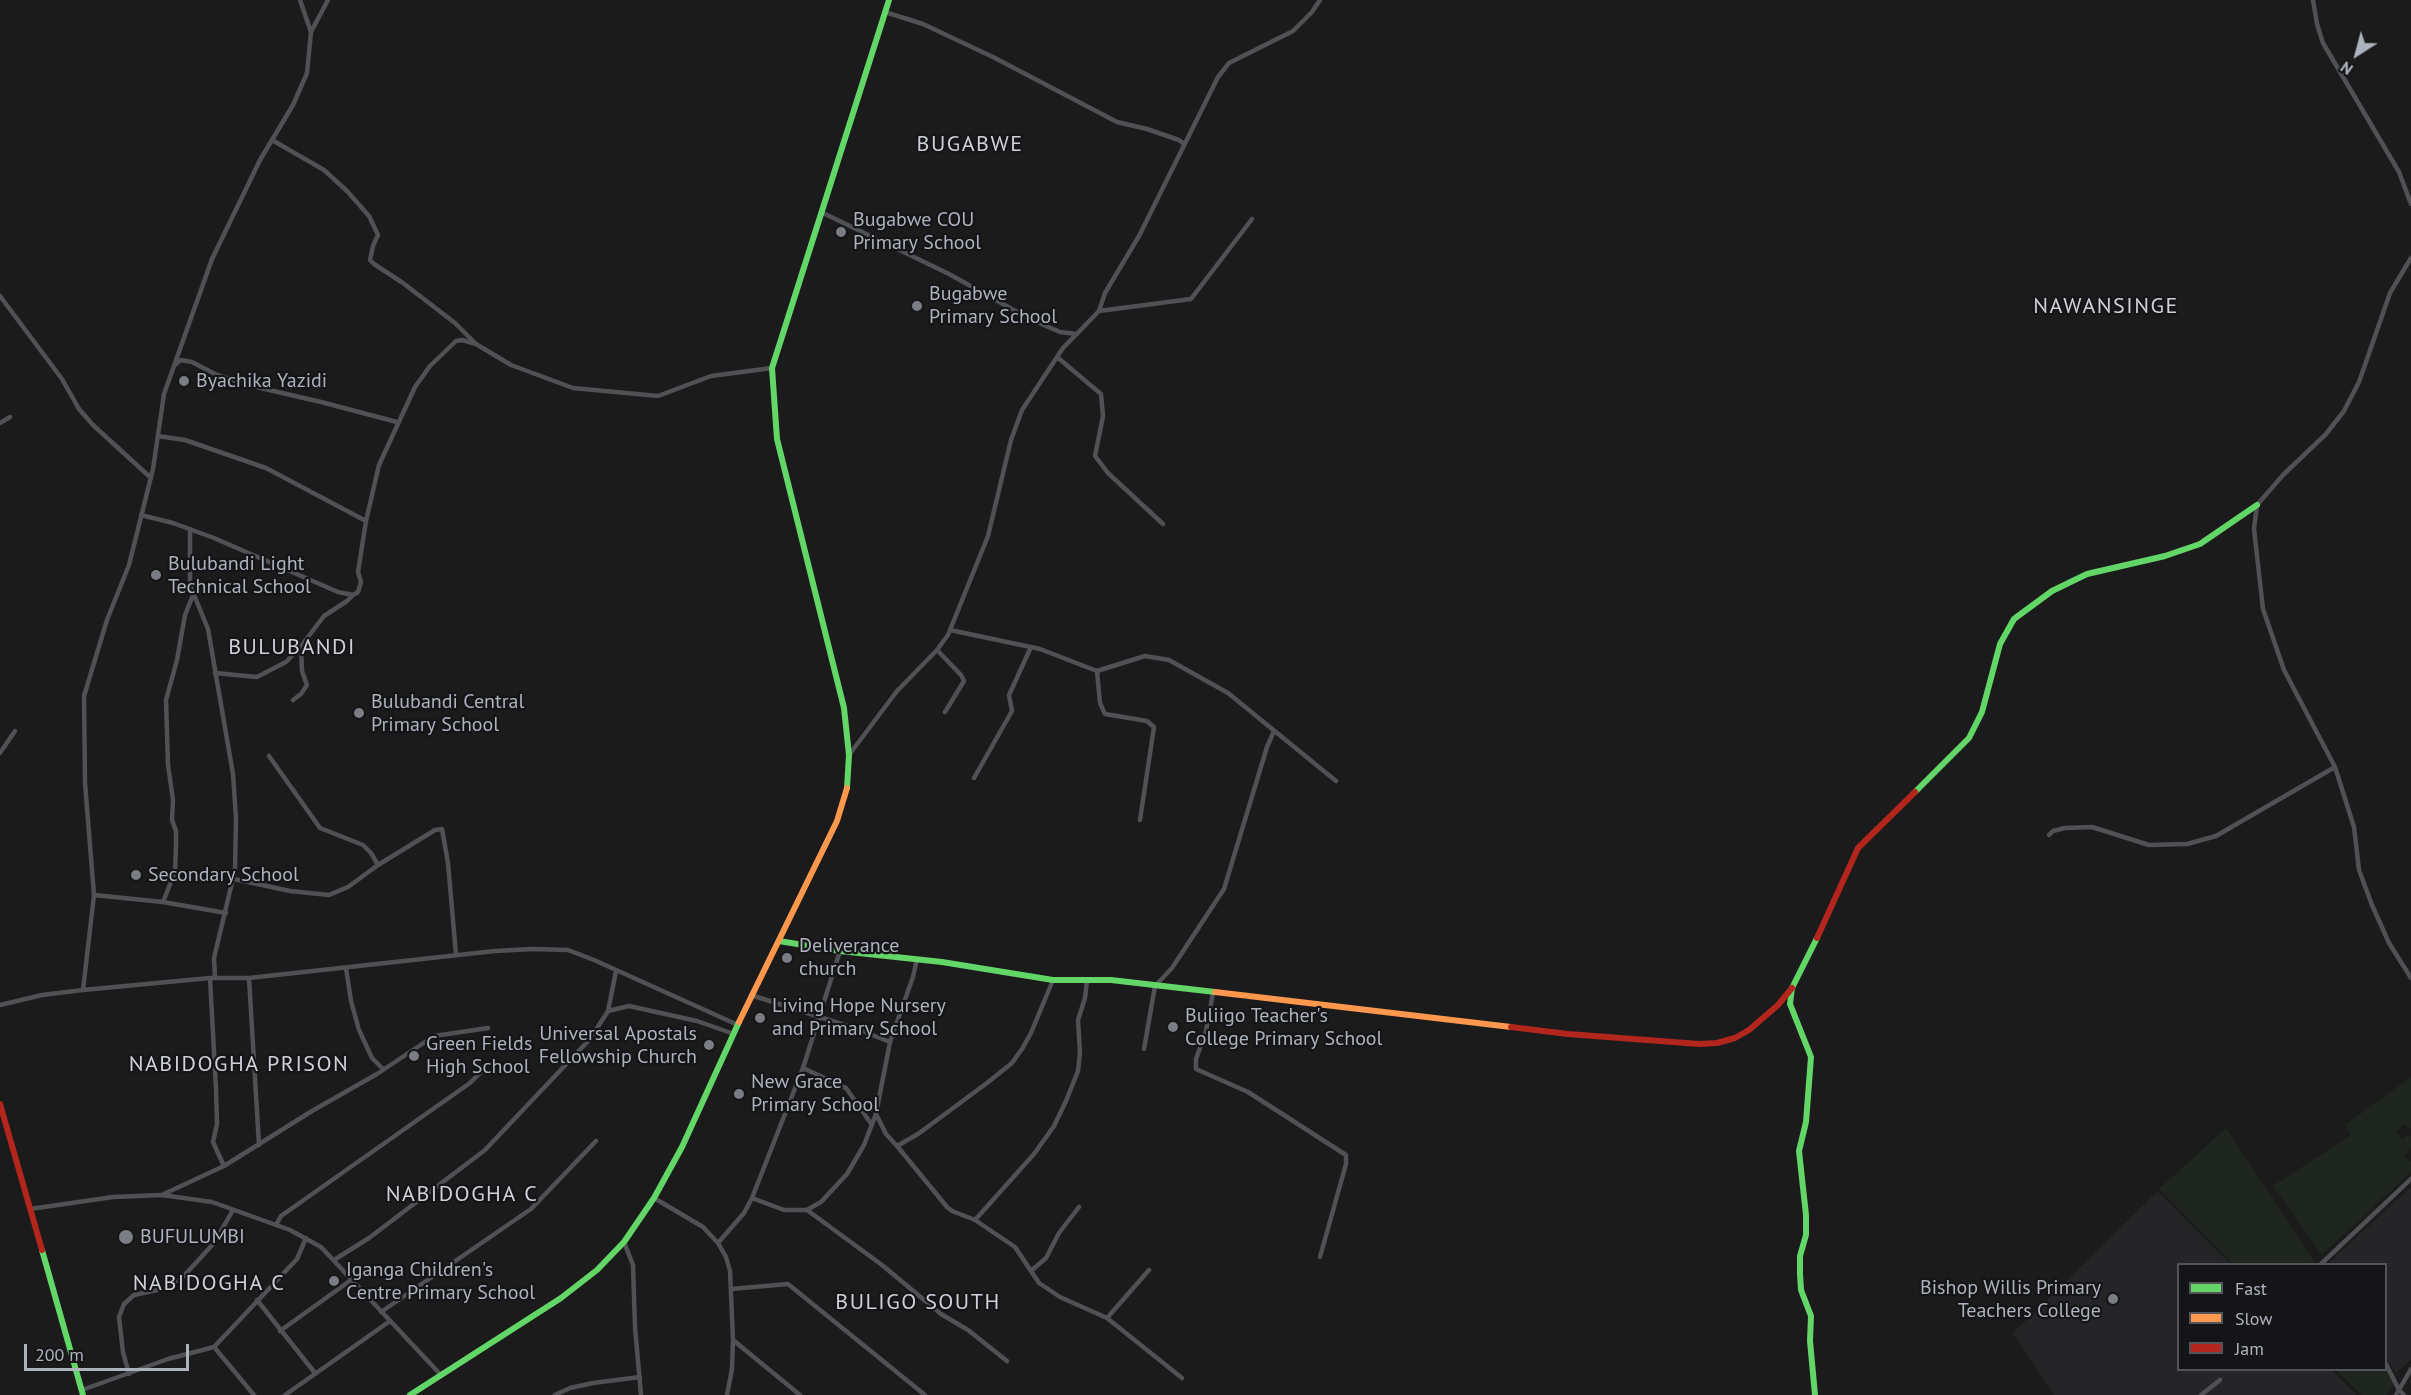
<!DOCTYPE html>
<html>
<head>
<meta charset="utf-8">
<style>
	body { margin:0 }
	#map { position:relative; width:2411px; height:1395px; overflow:hidden; background:#1b1b1c; font-family:"PT Sans",sans-serif }
	canvas { display:block }
	.legend { position:absolute; left:2177px; top:1263px; width:210px; height:108px; box-sizing:border-box; background:#151518; border:2px solid #52545a; margin:0; padding:8px 10px; list-style:none; font-size:18px; color:#adb3bc }
	.legend li { display:flex; align-items:center; gap:12px; height:30px }
	.legend b { width:30px; border:2px solid #52545a }
	.north { position:absolute; left:2327px; top:24px; width:60px; height:60px; -webkit-text-stroke:4px #151518; paint-order:stroke; rotate:216deg; font-size:16px; font-weight:700; line-height:24px; text-align:center; color:#adb3bc }
	.north::after { content:''; display:block; margin:auto; width:21px; height:27px; background:#adb3bc; clip-path:polygon(50% 0,100% 100%,50% 72%,0 100%) }
	.scale { position:absolute; left:24px; top:1344px; width:165px; height:27px; box-sizing:border-box; border:3px solid #adb3bc; border-top:0; padding-left:8px; font-size:18px; line-height:21px; white-space:nowrap; color:#adb3bc; -webkit-text-stroke:4px #151518; paint-order:stroke }
</style>
</head>
<body>
<div id="map">
<canvas width="2411" height="1395"></canvas>
<ul class="legend">
<li><b style="height:8px;background:#63d668"></b>Fast</li>
<li><b style="height:8px;background:#ff974d"></b>Slow</li>
<li><b style="height:8px;background:#b3261e"></b>Jam</li>
</ul>
<div class="north">N</div>
<div class="scale">200 m</div>
</div>
<script>
const c = document.querySelector('canvas').getContext('2d');
c.lineJoin = 'round';
function paint(path, color) { c.fillStyle = color; c.fill(path, 'evenodd'); }
const shape = rows => new Path2D(rows.map(r => 'M' + r).join(''));
function strokePath(path, color, width, dash) { c.strokeStyle = color; c.lineWidth = width; c.lineCap = dash ? 'butt' : 'round'; c.setLineDash(dash || []); c.stroke(path); }
function drawText(font, color, halo, rows, align = 'center') {
  c.font = font + ' "PT Sans",sans-serif'; c.lineWidth = 4.5; c.setLineDash([]); c.textBaseline = 'middle'; c.strokeStyle = halo; c.fillStyle = color; for (const [text, x, y, turn = 0] of rows) {
    c.save(); c.translate(x, y); c.rotate((+turn || 0) * Math.PI / 180); c.textAlign = isNaN(turn) ? turn : align; if (halo) c.strokeText(text, 0, 0); c.fillText(text, 0, 0); c.restore();
  }
}
const built = shape([
	[2411,1187,2411,1360,2396,1373,2386,1358,2386,1264,2327,1264],
	[2158,1191,2230,1264,2178,1264,2178,1370,2332,1370,2357,1395,2054,1395,2013,1333]
]);
const green = shape([
	[2411,1077,2411,1129,2404,1124,2396,1133,2403,1139,2408,1134,2411,1137,2411,1148,2403,1156,2411,1162,2411,1172,2322,1255,2273,1186,2351,1135,2345,1125],
	[2226,1128,2316,1264,2233,1264,2159,1189],
	[2386,1369,2395,1383,2387,1395,2361,1395,2336,1370]
]);
const street = shape([
	[2313,0,2317,24,2323,43,2399,172,2411,204],
	[885,12,923,24,993,57,1117,122,1147,129,1179,140,1184,144],
	[311,32,328,0],
	[272,140,324,170,347,191,369,216,378,235,373,246,370,260,374,264,403,283,455,323,475,343],
	[823,213,949,274,1028,318,1060,332,1077,334],
	[2411,258,2390,293,2359,382,2344,411,2326,434,2283,475,2257,505,2254,529,2263,609,2284,670,2335,767,2354,827,2359,870,2372,905,2389,943,2411,978],
	[0,296,62,379,79,409,93,425,151,478],
	[1099,311,1191,299,1252,219],
	[1057,357,1101,394,1103,416,1095,456,1108,473,1163,524],
	[176,364,181,360,192,362,217,375,252,386,321,402,397,422],
	[0,423,10,417],
	[158,436,185,440,266,468,366,521],
	[141,515,173,523,214,538,338,592,353,595,358,592,361,582,358,572,366,521,379,465,415,387,430,366,456,341,462,340,476,344,511,365,573,388,658,396,711,376,772,368],
	[190,529,190,585,208,629,233,774,236,818,235,870,214,958,215,978],
	[950,630,1040,649,1097,671,1145,656,1169,660,1228,693,1336,781],
	[937,650,961,675,964,681,945,712],
	[1097,671,1100,703,1105,714,1147,721,1154,727,1140,820],
	[215,673,257,677,286,662,301,646],
	[293,700,301,694,307,685,302,671,301,646,324,616,347,601,353,595],
	[0,753,15,731],
	[849,755,897,691,937,650,948,635,988,536,1011,440,1022,410,1063,348,1099,311,1105,293,1139,236,1218,77,1229,63,1293,31,1312,12,1320,0],
	[269,756,320,828,363,845,371,853,378,865],
	[974,778,1012,711,1009,695,1031,647],
	[2049,835,2053,831,2065,828,2092,827,2149,845,2187,844,2216,836,2335,767],
	[234,879,290,891,329,895,348,887,378,865,435,830,442,829,448,863,456,955],
	[94,895,163,902,226,913],
	[163,902,175,872,176,846,176,831,172,820,173,800,168,765,166,700,177,660,185,615,193,595],
	[840,951,803,1068,846,1088,872,1125],
	[346,968,351,1001,359,1030,372,1058,383,1069],
	[210,978,216,1089,217,1124,213,1142,224,1166],
	[249,978,259,1145],
	[83,990,94,895,85,783,84,696,107,620,129,565,153,469,164,394,212,259,260,160,293,105,307,73,311,32,300,0],
	[1213,993,1206,1031,1196,1059,1196,1069,1248,1092,1346,1155,1346,1164,1320,1257],
	[751,995,860,1030,890,1042],
	[0,1005,42,995,83,990,210,978,249,978,495,951,533,949,568,950,594,960,738,1025],
	[608,1011,616,971],
	[1144,1049,1155,986,1172,968,1224,889,1267,747,1274,731],
	[876,1114,886,1134,897,1146,918,1134,987,1083,1012,1063,1022,1049,1031,1033,1053,980],
	[897,1146,947,1207,952,1211,975,1220,1034,1154,1054,1126,1066,1101,1078,1071,1080,1053,1078,1020,1085,998,1087,980],
	[164,1194,224,1166,312,1111,377,1074,434,1036,488,1028],
	[654,1198,703,1227,718,1243,726,1257,730,1271,733,1340,732,1369,727,1395],
	[752,1198,803,1068],
	[30,1209,113,1197,162,1195,212,1202,290,1230,321,1247,440,1374],
	[807,1210,882,1265,941,1314,968,1330,1007,1361],
	[975,1220,1015,1247,1039,1283,1060,1297,1107,1318,1182,1378],
	[276,1225,281,1216,470,1083,483,1070],
	[624,1242,633,1265,635,1327,641,1395],
	[718,1243,744,1213,752,1198,784,1210,807,1210,821,1202,847,1174,864,1145,876,1114,890,1042,913,977,917,959],
	[334,1260,369,1238,485,1150,590,1039,608,1011,629,1006,697,1021,734,1034],
	[2321,1264,2411,1179],
	[1031,1271,1046,1258,1059,1233,1079,1207],
	[731,1289,788,1284,925,1395],
	[257,1300,315,1373],
	[381,1312,531,1209,596,1141],
	[1107,1318,1149,1270],
	[280,1331,351,1280],
	[733,1340,800,1395],
	[214,1347,254,1395],
	[2386,1364,2399,1390,2404,1395],
	[129,1374,123,1352,119,1317,124,1304,134,1295,167,1288,182,1278,214,1243,233,1210],
	[82,1390,168,1359,214,1347,297,1259,306,1238],
	[285,1395,390,1321],
	[555,1395,570,1388,593,1383,640,1377],
	[2201,1395,2220,1380],
	[2396,1395,2411,1369]
]);
const fast = shape([
	[847,788,849,755,844,708,777,439,772,368,889,0],
	[1915,792,1969,738,1982,712,2000,644,2014,619,2052,591,2087,574,2165,556,2200,544,2257,505],
	[779,941,840,951,942,962,1053,980,1111,980,1215,992],
	[42,1250,83,1395],
	[410,1395,561,1298,597,1270,624,1242,654,1198,682,1147,739,1022],
	[1815,1395,1810,1341,1811,1316,1801,1290,1800,1274,1800,1256,1806,1235,1806,1215,1799,1151,1806,1122,1811,1057,1790,1004,1792,988,1817,938]
]);
const slow = shape([
	[1215,992,1511,1027],
	[739,1022,837,821,847,788]
]);
const jam = shape([
	[1817,938,1858,848,1915,792],
	[1511,1027,1568,1034,1699,1044,1717,1043,1735,1038,1749,1030,1778,1005,1792,988],
	[0,1104,42,1250]
]);
const markers = [
	[841,232,6,"#7a7e84"],
	[917,306,6,"#7a7e84"],
	[184,381,6,"#7a7e84"],
	[156,575,6,"#7a7e84"],
	[359,713,6,"#7a7e84"],
	[136,875,6,"#7a7e84"],
	[787,958,6,"#7a7e84"],
	[760,1018,6,"#7a7e84"],
	[1173,1027,6,"#7a7e84"],
	[709,1045,6,"#7a7e84"],
	[414,1056,6,"#7a7e84"],
	[739,1094,6,"#7a7e84"],
	[126,1237,8,"#7a7e84"],
	[334,1281,6,"#7a7e84"],
	[2113,1299,6,"#7a7e84"]
];
const poiNames = [
	["Bugabwe COU",853,220],
	["Primary School",853,243],
	["Bugabwe",929,294],
	["Primary School",929,317],
	["Byachika Yazidi",196,381],
	["Bulubandi Light",168,564],
	["Technical School",168,587],
	["Bulubandi Central",371,702],
	["Primary School",371,725],
	["Secondary School",148,875],
	["Deliverance",799,946],
	["church",799,969],
	["Living Hope Nursery",772,1006],
	["and Primary School",772,1029],
	["Buliigo Teacher's",1185,1016],
	["College Primary School",1185,1039],
	["Universal Apostals",697,1034,"right"],
	["Fellowship Church",697,1057,"right"],
	["Green Fields",426,1044],
	["High School",426,1067],
	["New Grace",751,1082],
	["Primary School",751,1105],
	["BUFULUMBI",140,1237],
	["Iganga Children's",346,1270],
	["Centre Primary School",346,1293],
	["Bishop Willis Primary",2101,1288,"right"],
	["Teachers College",2101,1311,"right"]
];
const quarterNames = [
	["BUGABWE",970,145],
	["NAWANSINGE",2106,307],
	["BULUBANDI",292,648],
	["NABIDOGHA PRISON",239,1065],
	["NABIDOGHA C",462,1195],
	["NABIDOGHA C",209,1284],
	["BULIGO SOUTH",918,1303]
];
paint(built, '#252528');
paint(green, '#1f261f');
strokePath(street, '#4f5155', 4.5);
strokePath(fast, '#63d668', 6);
strokePath(slow, '#ff974d', 6);
strokePath(jam, '#b3261e', 6);
for (const [x, y, r, color] of markers) { const dot = new Path2D(); dot.arc(x, y, r, 0, 2 * Math.PI); c.fillStyle = color; c.fill(dot); strokePath(dot, '#151518', 2); }
drawText('20px', '#adb3bc', '#151518', poiNames, 'left');
c.letterSpacing = '1.5px';
drawText('22px', '#ced1d8', '#151518', quarterNames);
c.letterSpacing = '0px';
</script>
</body>
</html>
